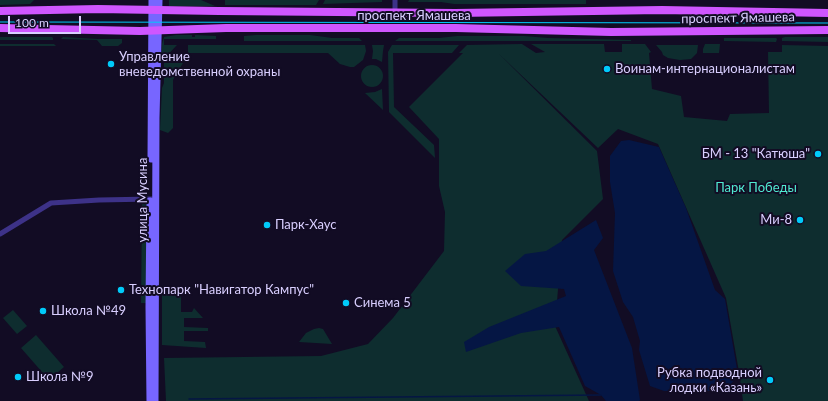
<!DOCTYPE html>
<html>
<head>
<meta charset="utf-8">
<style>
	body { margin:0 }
	#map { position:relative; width:828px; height:401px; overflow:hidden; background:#120c24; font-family:Lato,sans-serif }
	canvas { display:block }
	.scale { position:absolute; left:8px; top:16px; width:73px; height:18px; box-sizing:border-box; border:2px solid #d9cfff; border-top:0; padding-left:5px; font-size:12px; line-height:14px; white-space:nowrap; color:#d9cfff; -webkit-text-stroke:3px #120c24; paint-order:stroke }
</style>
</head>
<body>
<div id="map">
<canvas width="828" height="401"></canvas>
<div class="scale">100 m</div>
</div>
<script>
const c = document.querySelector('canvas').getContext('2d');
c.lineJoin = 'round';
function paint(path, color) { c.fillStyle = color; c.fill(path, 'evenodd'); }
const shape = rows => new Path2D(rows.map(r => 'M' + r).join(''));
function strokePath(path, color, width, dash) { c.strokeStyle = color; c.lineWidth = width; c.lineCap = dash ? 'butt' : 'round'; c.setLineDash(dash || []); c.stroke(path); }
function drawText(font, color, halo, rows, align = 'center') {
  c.font = font + ' Lato,sans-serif'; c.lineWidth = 4; c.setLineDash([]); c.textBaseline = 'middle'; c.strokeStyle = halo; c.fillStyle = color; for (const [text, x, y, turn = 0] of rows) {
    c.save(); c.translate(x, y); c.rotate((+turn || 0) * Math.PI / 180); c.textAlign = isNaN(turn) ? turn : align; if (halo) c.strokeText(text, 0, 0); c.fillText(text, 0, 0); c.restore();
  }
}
const green = shape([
	[0,0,34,0,30,4,0,5],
	[169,0,201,0,215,6,169,6],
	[225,0,319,0,316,5,225,5],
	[325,0,382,0,382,2,323,4],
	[409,0,586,0,586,4,454,4,441,2,408,2],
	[176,35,192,35,192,37,195,37,195,35,216,36,216,39,164,39,164,45,177,45,161,62,162,44,164,37],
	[256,35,310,35,332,38,359,38,362,41,244,41,244,36],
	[457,36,524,36,548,38,631,40,631,41,395,41,399,38,439,38],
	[0,37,52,37,53,38,53,40,0,40],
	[63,37,98,39,122,39,122,43,118,46,102,46,97,40,61,39],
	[785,37,828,37,828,42,782,41,782,38],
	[724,38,776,38,777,39,776,42,724,41],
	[0,44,54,44,56,46,0,46],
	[522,44,536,53,545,52,531,44,604,44,605,52,622,52,622,44,645,44,651,52,649,53,652,89,681,96,684,117,727,121,730,114,769,113,768,52,782,52,782,45,828,46,828,401,743,401,739,372,726,298,658,144,618,129,598,148,498,53,488,53,498,53,597,151,603,199,562,240,555,326,589,401,166,401,164,358,321,356,368,344,393,318,444,251,445,212,439,186,439,139,409,107,463,53,459,53,467,45],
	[705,44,720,44,719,53,703,53,703,49],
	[188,45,365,45,366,51,363,60,354,67,350,67,340,64,328,53,190,53,188,55],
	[372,45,384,45,383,51,382,62,376,59,372,59,373,51],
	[392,45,459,45,452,53,393,53,394,107,434,145,435,158,389,112,388,52],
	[656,45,698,45,697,53,691,59,680,60,668,58,663,55,662,52],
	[164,63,183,63,173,80,173,128,168,133,160,130,162,88,164,83],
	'361 76a11 11 0 1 1 22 0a11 11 0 1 1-22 0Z',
	[382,89,383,110,365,93,375,92],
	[142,204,147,204,146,303,141,303],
	[169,286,176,289,181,294,181,312,192,312,194,308,203,318,184,318,184,327,208,328,208,331,184,331,184,341,205,342,206,348,162,345,162,289,163,287],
	[13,310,27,326,17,334,3,318],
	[319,328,323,329,332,344,299,342,306,333,314,329],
	[36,335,64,367,49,380,21,348]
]);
const water = shape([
	[629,140,659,147,686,208,715,290,725,299,737,369,735,379,725,391,664,391,650,386,639,350,640,341,633,317,623,302,613,271,615,213,610,182,610,156,621,141],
	[596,220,603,238,594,250,632,348,640,400,639,401,606,401,601,395,585,386,559,327,521,333,466,352,464,342,489,327,566,296,564,289,521,286,505,271,525,254,546,251]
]);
const stream = shape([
	[189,399,601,395]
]);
const street = shape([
	[395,0,395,13],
	[0,234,51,203,99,200,152,199]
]);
const secondary = shape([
	[151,159,152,0],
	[150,401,149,307,150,201],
	[155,401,156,118,159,0]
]);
const primary = shape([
	[0,11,98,9,219,11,455,13,662,10,828,13],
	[0,28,140,31,226,28,456,28,611,32,828,30]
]);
const tram = shape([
	[0,22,828,23]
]);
const markers = [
	[111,64,4,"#00cbfa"],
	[607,69,4,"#00cbfa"],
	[818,154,4,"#00cbfa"],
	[800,220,4,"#00cbfa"],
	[267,225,4,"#00cbfa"],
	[121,290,4,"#00cbfa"],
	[346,303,4,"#00cbfa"],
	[43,311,4,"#00cbfa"],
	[18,377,4,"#00cbfa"],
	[770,380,4,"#00cbfa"]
];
const streetNames = [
	["проспект Ямашева",414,16],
	["проспект Ямашева",738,18,-1],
	["улица Мусина",143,200,-90]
];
const poiNames = [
	["Управление",119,57],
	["вневедомственной охраны",119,72],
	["Воинам-интернационалистам",615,69],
	["БМ - 13 \"Катюша\"",810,154,"right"],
	["Ми-8",792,220,"right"],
	["Парк-Хаус",275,225],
	["Технопарк \"Навигатор Кампус\"",129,290],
	["Синема 5",354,303],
	["Школа №49",51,311],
	["Рубка подводной",762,373,"right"],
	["лодки «Казань»",762,388,"right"],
	["Школа №9",26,377]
];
const parkNames = [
	["Парк Победы",756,188]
];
paint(green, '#0e2d2f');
paint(water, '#051644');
strokePath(stream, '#051644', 1.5);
strokePath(street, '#3d3288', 5);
strokePath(secondary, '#76f', 7);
strokePath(primary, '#cf56ff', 8);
strokePath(tram, '#00cbfa', 1);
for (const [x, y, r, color] of markers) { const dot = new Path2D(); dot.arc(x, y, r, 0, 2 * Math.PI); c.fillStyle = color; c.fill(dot); strokePath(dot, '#120c24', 1.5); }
drawText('13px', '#d9cfff', '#120c24', streetNames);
drawText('13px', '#d9cfff', '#120c24', poiNames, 'left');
drawText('13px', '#50ead1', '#120c24', parkNames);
</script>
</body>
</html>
